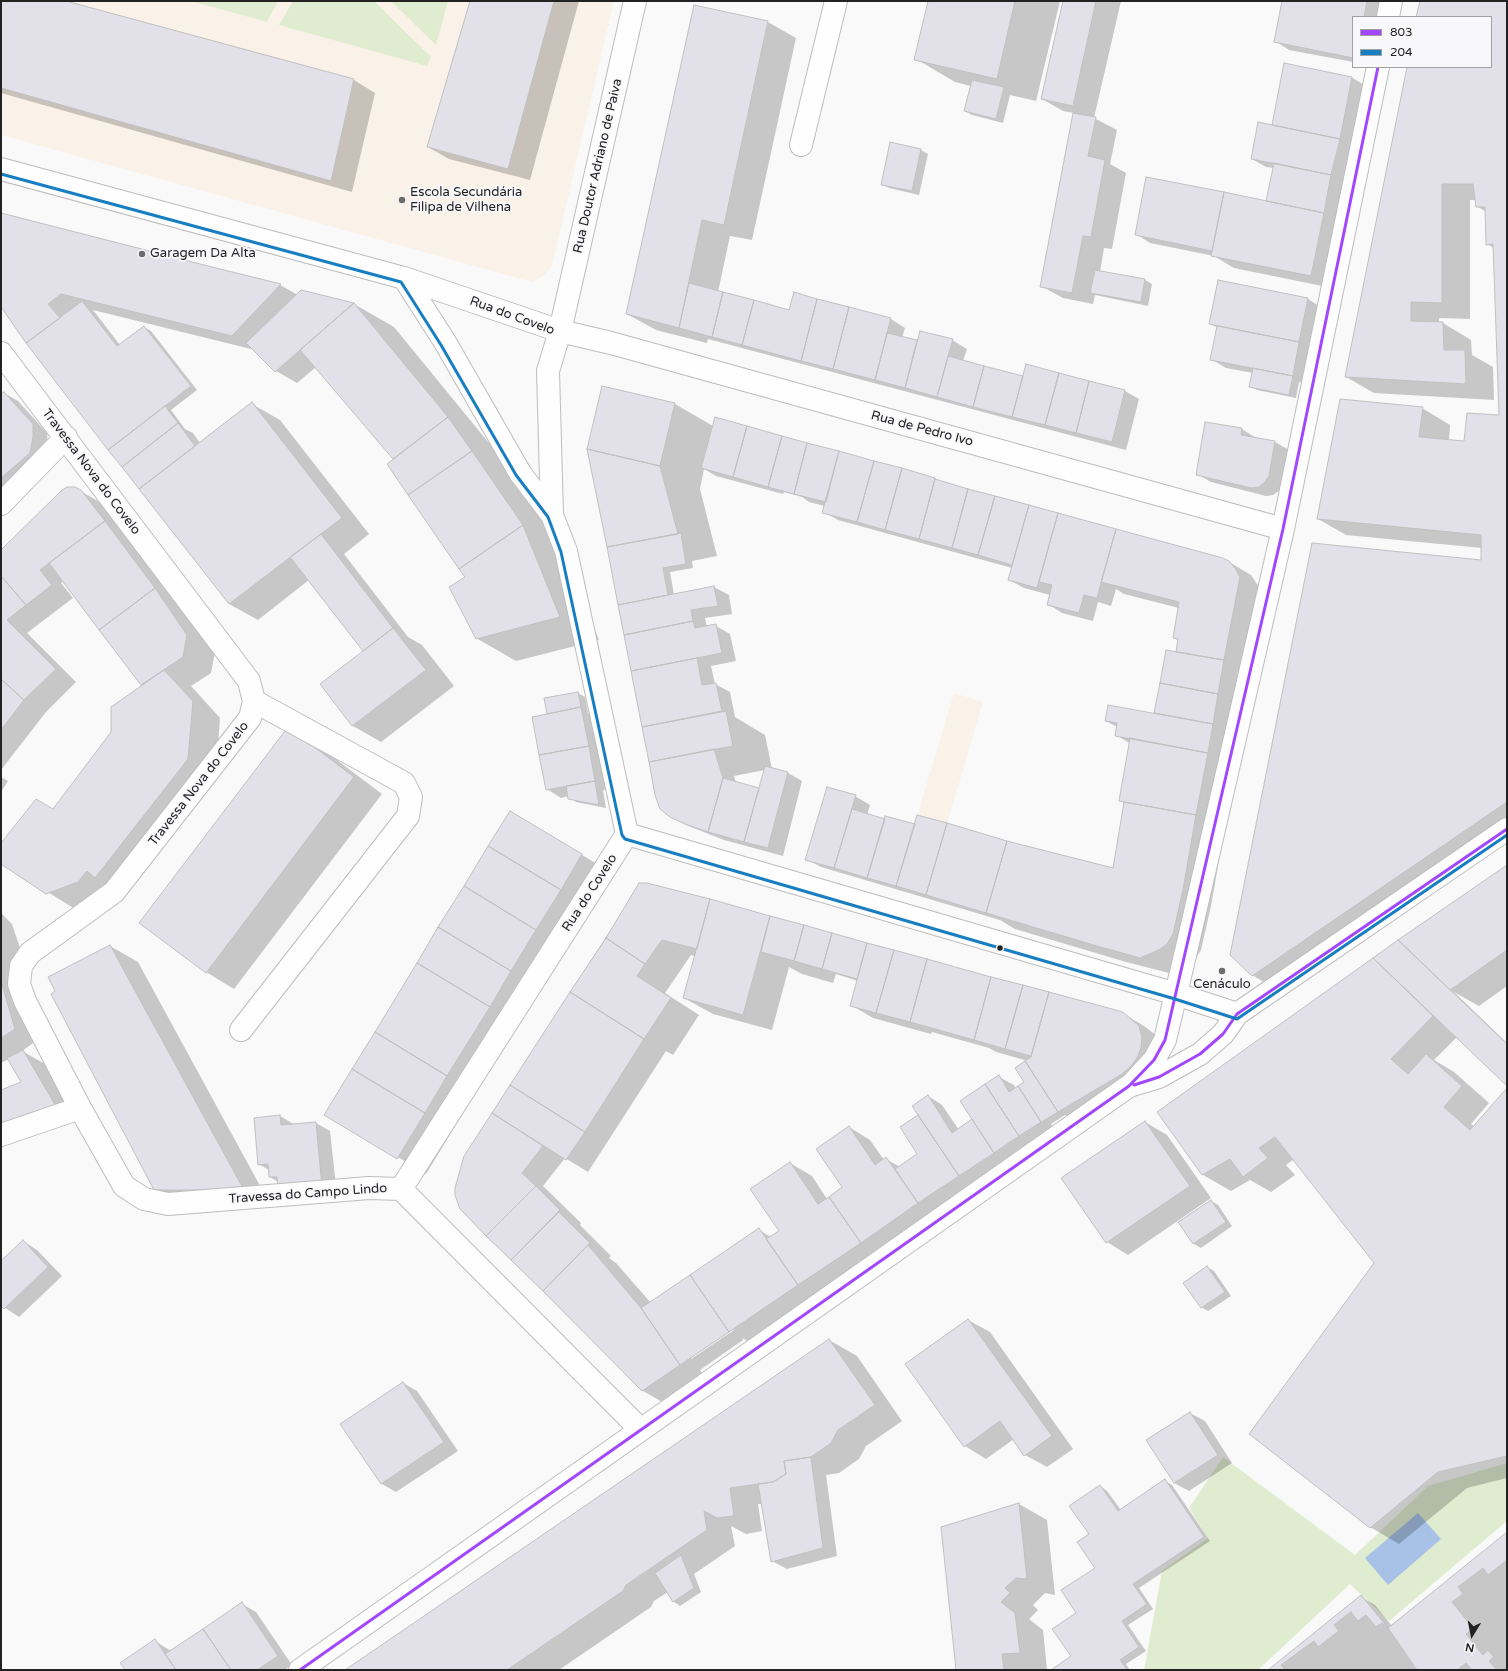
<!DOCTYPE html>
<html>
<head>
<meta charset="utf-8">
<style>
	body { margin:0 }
	#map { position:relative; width:1508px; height:1671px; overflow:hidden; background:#f9f9fa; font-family:"Varela Round",sans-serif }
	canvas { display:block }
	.frame { position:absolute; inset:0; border:2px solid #222223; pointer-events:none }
	.legend { position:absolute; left:1352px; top:16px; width:140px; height:52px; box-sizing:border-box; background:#f8f8fb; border:1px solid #a2a2a5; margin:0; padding:5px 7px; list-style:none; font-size:12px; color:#222223 }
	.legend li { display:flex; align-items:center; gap:8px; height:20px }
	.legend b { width:20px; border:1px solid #a2a2a5 }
	.north { position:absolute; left:1452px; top:1615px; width:40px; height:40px; -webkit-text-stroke:3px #f8f8fb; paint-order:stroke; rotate:190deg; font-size:11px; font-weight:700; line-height:16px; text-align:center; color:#222223 }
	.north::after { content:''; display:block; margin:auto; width:14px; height:18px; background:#222223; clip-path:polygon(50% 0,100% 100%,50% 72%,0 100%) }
</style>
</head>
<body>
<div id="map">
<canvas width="1508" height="1671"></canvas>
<div class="frame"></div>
<ul class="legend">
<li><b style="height:5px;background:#a347ff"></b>803</li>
<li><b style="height:5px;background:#187ec2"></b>204</li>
</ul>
<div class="north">N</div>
</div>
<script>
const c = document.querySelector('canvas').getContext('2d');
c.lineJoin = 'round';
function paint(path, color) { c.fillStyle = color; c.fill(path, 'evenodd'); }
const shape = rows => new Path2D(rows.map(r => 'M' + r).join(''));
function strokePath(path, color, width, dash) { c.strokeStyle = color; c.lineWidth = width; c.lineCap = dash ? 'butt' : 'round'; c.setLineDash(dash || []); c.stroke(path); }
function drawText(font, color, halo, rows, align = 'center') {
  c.font = font + ' "Varela Round",sans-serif'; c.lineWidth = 3.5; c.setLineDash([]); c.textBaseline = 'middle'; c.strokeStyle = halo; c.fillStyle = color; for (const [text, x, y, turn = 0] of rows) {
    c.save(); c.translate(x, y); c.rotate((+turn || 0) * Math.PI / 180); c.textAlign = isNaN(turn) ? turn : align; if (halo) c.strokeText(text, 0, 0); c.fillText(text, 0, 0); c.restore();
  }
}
const education = shape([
	[1,1,614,1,552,266,542,277,532,282,1,135],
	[954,693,983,702,926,895,896,886]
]);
const green = shape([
	[191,1,278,1,267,22],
	[293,1,374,1,431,57,427,66,279,25],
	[391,1,448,1,436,45],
	[1223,1457,1355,1555,1428,1486,1507,1463,1507,1521,1389,1621,1350,1584,1258,1670,1144,1670,1162,1571,1208,1538,1189,1508]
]);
const water = shape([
	[1418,1513,1441,1539,1388,1585,1365,1558]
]);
const shadow = shape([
	[1,1,62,1,354,80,375,93,352,192,1,93],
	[471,1,579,1,530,180,449,159,428,147],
	[929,1,1060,1,1036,101,1010,95,1003,123,972,115,965,111,971,86,955,82,916,59],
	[1064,1,1121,1,1094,118,1117,130,1110,164,1126,173,1112,249,1104,248,1100,272,1145,280,1152,284,1148,306,1095,295,1093,304,1063,298,1041,286,1074,113,1063,111,1042,99],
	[1283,1,1383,1,1380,17,1353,17,1353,62,1289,50,1275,41],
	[1421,1,1507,1,1507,838,1281,992,1252,975,1482,561,1482,548,1346,535,1318,519,1422,408,1450,425,1449,441,1465,442,1500,416,1494,248,1487,244,1486,212,1477,206,1476,200,1470,200,1470,319,1439,318,1439,323,1443,323,1471,340,1472,355,1493,367,1494,400,1374,393,1346,377,1408,67,1491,67,1491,17,1417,17],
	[695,6,768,22,796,38,752,240,730,236,718,292,790,311,891,319,905,328,902,338,918,342,952,340,967,349,963,361,1023,377,1026,366,1125,391,1139,399,1126,450,708,339,707,343,656,330,627,314],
	[1351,77,1366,86,1332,288,1234,268,1214,256,1150,243,1136,234,1147,178,1271,203,1274,168,1266,167,1252,159,1273,127],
	[891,143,921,150,928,154,919,195,889,188,882,184],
	[1,215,280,285,298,295,354,304,394,327,493,448,562,549,599,640,516,661,476,638,466,577,394,459,316,367,297,383,276,371,255,350,93,310,120,345,144,327,151,331,197,390,171,410,185,429,193,433,200,443,252,404,280,420,369,534,344,554,408,637,422,645,454,686,381,742,353,726,321,684,365,651,309,580,258,620,229,604,1,306],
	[1218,281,1308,299,1322,308,1307,384,1299,382,1296,398,1257,390,1250,386,1253,373,1226,368,1211,359,1218,328,1210,324],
	[603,387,675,404,713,426,807,444,1229,562,1251,575,1261,590,1246,672,1238,671,1210,824,1224,832,1211,906,1201,950,1195,960,1187,966,1169,973,1126,962,1015,929,1000,920,821,867,806,859,855,796,870,805,867,815,886,820,1007,842,1113,869,1125,803,1120,801,1131,744,1116,735,1117,727,1106,721,1155,714,1166,651,1176,653,1179,641,1174,638,1179,608,1124,594,1116,589,1111,606,1098,602,1093,621,1062,613,1048,604,1050,595,1024,588,1009,580,1012,568,838,520,824,512,825,506,809,502,802,497,784,492,783,494,716,476,704,469,700,489,717,556,692,561,693,568,670,572,674,595,714,587,729,595,732,614,705,618,707,627,716,626,730,634,736,661,711,666,715,684,730,692,735,717,765,735,772,769,788,773,802,781,783,856,724,840,686,825,671,816,650,761,619,605],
	[765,770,760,789,736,783,734,776],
	[4,393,18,401,47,433,48,446,1,498,1,395],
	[1206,423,1242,429,1256,438,1275,442,1289,450,1280,490,1273,495,1266,496,1211,482,1197,474],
	[75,488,103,504,215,652,211,673,191,686,220,718,216,775,124,893,75,909,1,863,1,844,53,810,112,732,112,707,142,685,63,581,61,583,73,598,27,633,76,682,46,712,1,770,1,552],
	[578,693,585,697,588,713,596,717,609,789,603,790,606,808,576,802,569,796,561,798,547,789,550,714],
	[288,728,317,745,382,794,234,989,206,972],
	[1,777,8,781,1,792],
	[538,828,610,872,426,1174,326,1114],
	[1507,867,1507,986,1479,1006,1454,992,1507,1043,1507,1085,1457,1037,1434,1060,1454,1072,1489,1103,1471,1124,1475,1127,1507,1091,1507,1478,1467,1488,1399,1544,1370,1527,1375,1263,1294,1159,1286,1165,1295,1175,1271,1192,1250,1180,1231,1191,1203,1175,1373,959],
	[640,884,646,884,1122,1013,1144,1026,1161,1039,1080,1124,1065,1115,1051,1124,1055,1131,751,1343,742,1338,743,1340,700,1370,708,1382,671,1407,643,1391,465,1214,465,1156],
	[691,955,696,957,684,998,713,1014,772,1030,789,967,802,974,833,983,836,974,858,981,851,1005,873,1018,931,1034,932,1032,989,1048,996,1052,1028,1061,1025,1083,1016,1089,1014,1085,999,1077,974,1120,959,1130,942,1105,928,1096,920,1115,901,1128,919,1154,900,1167,886,1159,884,1160,870,1140,849,1127,843,1188,827,1199,812,1176,790,1163,780,1231,771,1237,759,1230,651,1303,616,1263,609,1258,611,1256,580,1225,581,1223,543,1186,565,1158,588,1172,666,1051,673,1055,699,1015,665,993],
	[733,1328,734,1330,691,1359,691,1356],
	[1,913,12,924,23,957,36,1041,22,1051,45,1064,78,1120,1,1147,1,1091,22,1082,9,1059,1,1063],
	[110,946,138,962,271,1206,184,1206,155,1190],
	[280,1116,295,1125,316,1123,330,1131,337,1195,278,1182,270,1177,269,1170,259,1164],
	[1145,1122,1167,1135,1211,1198,1128,1255,1107,1242],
	[1211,1201,1218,1205,1232,1226,1201,1248,1194,1244,1179,1222],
	[23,1241,37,1250,62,1276,19,1317,1,1305,1,1262],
	[1207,1267,1214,1271,1231,1296,1208,1311,1201,1307],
	[968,1320,990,1332,1073,1449,1047,1467,1025,1455,1014,1439,986,1459,965,1446],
	[829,1340,857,1356,902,1421,866,1446,859,1459,839,1473,826,1475,837,1556,787,1569,772,1561,763,1504,758,1504,762,1531,746,1534,731,1526,735,1546,694,1574,701,1592,680,1606,674,1602,668,1592,654,1601,651,1607,559,1670,347,1670],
	[403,1383,417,1391,458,1451,396,1492,382,1484,341,1424],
	[1190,1413,1205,1421,1232,1463,1189,1491,1174,1483],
	[1165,1481,1172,1485,1210,1541,1139,1588,1153,1609,1128,1625,1146,1651,1126,1664,1130,1670,1052,1670,1072,1657,1078,1613,1096,1569,1090,1534,1100,1486,1107,1491,1121,1510],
	[1019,1504,1047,1520,1055,1595,1045,1593,1033,1605,1038,1610,1029,1619,1043,1630,1047,1669,1033,1670,957,1670],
	[1507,1533,1507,1670,1270,1670,1361,1597,1375,1605,1392,1626],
	[242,1604,256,1612,292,1665,284,1670,127,1670,155,1641,171,1651]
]);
const building = shape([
	[1,1,66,1,354,79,331,181,1,88,1,1],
	[470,1,554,1,508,169,427,147,470,1],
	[928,1,1015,1,997,79,914,60,928,1],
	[1063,1,1096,1,1073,106,1041,99,1063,1],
	[1282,1,1367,1,1364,17,1353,17,1353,58,1274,42,1282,1],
	[1420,1,1507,1,1507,802,1252,976,1230,955,1312,543,1481,560,1481,535,1317,519,1340,399,1423,407,1419,437,1464,441,1467,413,1499,415,1493,244,1486,245,1485,207,1476,207,1473,184,1442,184,1442,303,1411,302,1411,321,1443,322,1444,350,1465,350,1466,384,1345,377,1407,67,1491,67,1491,17,1416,17,1420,1],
	[694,5,768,21,724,225,702,220,679,328,626,314,694,5],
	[1284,63,1352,77,1340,139,1272,125,1284,63],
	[972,80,1004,87,996,119,964,111,972,80],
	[1073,113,1096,117,1088,156,1105,160,1091,237,1083,236,1072,293,1040,287,1073,113],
	[1258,122,1340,139,1331,175,1251,159,1258,122],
	[890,142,921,149,912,191,881,185,890,142],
	[1274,163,1331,175,1324,213,1266,201,1274,163],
	[1146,177,1224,192,1212,251,1135,235,1146,177],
	[1224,192,1324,213,1311,276,1211,256,1224,192],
	[1,213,212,267,281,284,232,336,61,294,48,304,60,318,26,343,1,307,1,213],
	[1095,270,1145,279,1141,302,1090,293,1095,270],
	[1218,280,1308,298,1299,342,1209,324,1218,280],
	[689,283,723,292,712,337,679,328,689,283],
	[301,290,354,303,275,372,246,343,301,290],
	[723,292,754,300,742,345,712,337,723,292],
	[794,292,817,299,801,361,742,345,754,300,789,310,794,292],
	[817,299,849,307,833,369,801,361,817,299],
	[82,301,117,346,144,326,191,386,108,450,26,343,82,301],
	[354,303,448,417,393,459,300,350,354,303],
	[849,307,891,318,875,380,833,369,849,307],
	[1217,326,1299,342,1293,376,1210,360,1217,326],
	[920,331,953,339,937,397,905,388,920,331],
	[887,333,917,340,905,388,875,380,887,333],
	[948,356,984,366,973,407,937,397,948,356],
	[1026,364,1059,373,1045,425,1012,417,1026,364],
	[984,366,1023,376,1012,417,973,407,984,366],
	[1253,368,1293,376,1289,395,1249,387,1253,368],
	[1059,373,1089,381,1076,433,1045,425,1059,373],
	[1089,381,1125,390,1112,442,1076,433,1089,381],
	[602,386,675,403,660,466,587,449,602,386],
	[4,392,33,424,33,437,30,453,1,478,1,394,4,392],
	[252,402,342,518,229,604,139,489,252,402],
	[165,406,178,423,122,467,108,450,165,406],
	[448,417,472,451,408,495,387,464,448,417],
	[715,417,747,426,733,477,701,468,715,417],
	[1205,422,1242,428,1241,435,1275,441,1269,476,1265,482,1259,487,1251,488,1196,475,1205,422],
	[178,423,195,446,139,489,122,467,178,423],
	[747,426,782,436,768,487,733,477,747,426],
	[782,436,807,443,794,494,768,487,782,436],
	[807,443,839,451,826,502,794,494,807,443],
	[587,449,660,466,678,534,607,547,587,449],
	[472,451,523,525,459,569,408,495,472,451],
	[839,451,874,461,857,522,822,513,839,451],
	[874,461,902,468,885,530,857,522,874,461],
	[902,468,935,478,919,539,885,530,902,468],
	[935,479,968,489,952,548,919,539,935,479],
	[67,487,75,487,81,490,105,521,40,570,52,585,26,605,1,576,1,550,61,491,67,487],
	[968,489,995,496,978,555,952,548,968,489],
	[995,496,1029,505,1012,565,978,555,995,496],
	[1029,505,1058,513,1037,588,1008,580,1029,505],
	[1058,513,1116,529,1097,598,1084,595,1079,613,1047,605,1052,585,1039,582,1058,513],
	[105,521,155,588,99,630,49,563,105,521],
	[523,525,560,617,476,639,449,587,465,577,459,569,523,525],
	[1116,529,1223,558,1229,561,1235,568,1240,577,1224,660,1176,652,1178,639,1173,638,1179,602,1101,582,1116,529],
	[681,533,686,564,663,568,668,595,618,605,607,547,681,533],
	[321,534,393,628,363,651,290,557,321,534],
	[1,576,26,605,7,620,56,669,24,700,1,679,1,576],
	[714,586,718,606,691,610,693,621,624,635,618,605,714,586],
	[155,588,187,635,183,657,141,685,99,630,155,588],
	[693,621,695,628,716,624,722,653,631,671,624,635,693,621],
	[393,628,426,670,352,726,320,684,393,628],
	[1166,650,1224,660,1218,694,1160,683,1166,650],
	[697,658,702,685,716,683,722,711,642,727,631,671,697,658],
	[164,670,193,701,188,759,95,878,87,871,78,882,46,894,1,864,1,843,36,799,53,809,111,732,111,707,164,670],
	[1,679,24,700,1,730,1,679],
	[1160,683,1218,694,1213,724,1154,713,1160,683],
	[578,692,581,707,547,714,544,698,578,692],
	[1108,705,1213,724,1208,753,1115,736,1117,723,1105,721,1108,705],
	[581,707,589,746,539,755,532,717,581,707],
	[726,711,733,746,649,762,642,727,726,711],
	[288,727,354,777,206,973,139,923,288,727],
	[1130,738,1208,753,1196,815,1119,801,1130,738],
	[589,746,595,781,546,790,539,755,589,746],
	[714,749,723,778,708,832,685,824,670,817,660,809,655,795,649,762,714,749],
	[765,766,788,772,768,848,744,842,765,766],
	[723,778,759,788,744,842,708,832,723,778],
	[595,781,599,805,568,799,566,786,595,781],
	[827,787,856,795,834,868,805,860,827,787],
	[1124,802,1196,815,1183,890,1173,934,1167,944,1159,950,1140,958,1097,946,986,913,1007,841,1113,868,1124,802],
	[852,809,885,819,867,878,834,868,852,809],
	[510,811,582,854,561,890,488,846,510,811],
	[917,815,947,823,926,895,896,886,917,815],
	[885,816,915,824,896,886,867,878,885,816],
	[947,823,1007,841,986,913,926,895,947,823],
	[488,846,561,890,536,930,464,886,488,846],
	[1507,865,1507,950,1450,990,1398,940,1507,865],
	[639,883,647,883,710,899,697,949,662,940,645,964,606,938,639,883],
	[464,886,536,930,511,971,438,927,464,886],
	[710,899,770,916,743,1015,683,998,710,899],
	[770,916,804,925,794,961,761,952,770,916],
	[804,925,832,933,822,969,794,961,804,925],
	[438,927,511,971,490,1007,417,963,438,927],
	[832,933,867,943,857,979,822,969,832,933],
	[606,938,645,964,637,976,671,998,644,1039,570,992,606,938],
	[1398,940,1507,1044,1507,1086,1373,958,1398,940],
	[867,943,894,950,876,1013,850,1006,867,943],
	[110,945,244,1190,154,1190,51,994,55,991,48,977,110,945],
	[894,950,927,959,910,1022,876,1013,894,950],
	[1373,958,1433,1016,1391,1059,1408,1074,1426,1054,1462,1086,1444,1107,1470,1130,1507,1088,1507,1456,1438,1472,1370,1528,1249,1434,1374,1263,1275,1137,1259,1148,1268,1158,1243,1177,1230,1159,1202,1175,1157,1112,1373,958],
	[927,959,991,977,974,1040,910,1022,927,959],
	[417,963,490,1007,447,1076,375,1032,417,963],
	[991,977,1023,985,1005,1049,974,1040,991,977],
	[1,981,15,1029,1,1038,1,981],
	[1023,985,1049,992,1031,1056,1005,1049,1023,985],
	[570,992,644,1039,585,1132,510,1085,570,992],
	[1049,992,1123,1012,1139,1026,1142,1037,1141,1048,1137,1058,1131,1066,1122,1074,1058,1112,1025,1061,1031,1057,1049,992],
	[375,1032,447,1076,425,1113,352,1069,375,1032],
	[23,1050,57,1108,1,1127,1,1090,21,1082,7,1058,23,1050],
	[1025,1061,1058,1112,1041,1122,1018,1086,1024,1082,1015,1068,1025,1061],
	[352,1069,425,1113,397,1159,324,1115,352,1069],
	[999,1075,1009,1092,1018,1086,1041,1122,1019,1136,985,1084,999,1075],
	[985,1084,1019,1136,994,1153,960,1101,985,1084],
	[510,1085,585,1132,566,1160,492,1113,510,1085],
	[928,1095,952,1133,972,1119,994,1153,959,1176,912,1106,928,1095],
	[492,1113,543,1146,522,1173,536,1186,486,1236,460,1209,455,1195,455,1188,464,1156,492,1113],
	[280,1115,281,1125,316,1122,322,1187,278,1191,277,1177,269,1177,268,1164,258,1165,254,1118,280,1115],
	[918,1115,959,1176,918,1203,895,1169,917,1154,900,1127,918,1115],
	[1145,1121,1190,1186,1106,1243,1061,1178,1145,1121],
	[849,1126,875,1165,886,1157,918,1203,861,1243,829,1197,842,1187,816,1149,849,1126],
	[790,1162,818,1204,829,1197,861,1243,798,1285,766,1239,779,1231,750,1189,790,1162],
	[536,1186,560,1210,511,1260,486,1236,536,1186],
	[1211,1200,1226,1222,1193,1244,1178,1222,1211,1200],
	[559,1212,590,1243,543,1291,511,1260,559,1212],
	[759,1228,798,1285,729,1332,690,1275,759,1228],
	[23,1240,48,1267,4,1309,1,1306,1,1261,23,1240],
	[588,1245,641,1308,680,1365,642,1391,543,1291,588,1245],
	[1207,1266,1225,1292,1201,1308,1183,1283,1207,1266],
	[690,1275,729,1332,680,1365,641,1308,690,1275],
	[968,1319,1052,1436,1024,1456,1000,1421,964,1447,905,1364,968,1319],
	[829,1339,875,1405,838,1430,831,1443,811,1457,784,1461,786,1474,773,1482,730,1488,734,1516,717,1518,704,1511,707,1530,626,1585,623,1591,507,1670,345,1670,829,1339],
	[403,1382,444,1442,381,1484,340,1424,403,1382],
	[1190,1412,1218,1455,1174,1483,1146,1440,1190,1412],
	[811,1457,823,1548,771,1562,758,1484,773,1482,786,1474,784,1461,811,1457],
	[1165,1479,1204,1537,1133,1584,1147,1604,1122,1621,1139,1647,1120,1660,1127,1670,1051,1670,1071,1656,1052,1629,1076,1613,1061,1590,1095,1568,1077,1542,1089,1534,1069,1506,1100,1485,1118,1511,1165,1479],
	[1019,1503,1027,1579,1016,1578,1005,1588,1010,1593,1001,1602,1015,1613,1020,1653,1002,1654,1004,1670,956,1670,941,1527,1019,1503],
	[1507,1532,1507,1670,1472,1670,1466,1663,1457,1670,1268,1670,1361,1595,1388,1628,1507,1532],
	[681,1555,694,1588,673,1602,655,1573,681,1555],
	[1507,1560,1507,1668,1504,1670,1497,1670,1489,1661,1494,1657,1488,1650,1483,1655,1466,1634,1473,1628,1452,1602,1463,1594,1458,1587,1483,1568,1488,1575,1507,1560],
	[242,1602,278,1656,257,1670,231,1670,203,1629,242,1602],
	[1351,1612,1358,1621,1366,1615,1376,1627,1382,1623,1388,1628,1417,1670,1285,1670,1281,1665,1314,1641,1318,1647,1339,1631,1334,1625,1351,1612],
	[203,1629,231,1670,176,1670,165,1654,203,1629],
	[155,1639,176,1670,125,1670,120,1663,155,1639]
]);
const minor = shape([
	[1388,17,1391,1],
	[801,145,836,1],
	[1,169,404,278,560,331,611,343,1283,529],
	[1,353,249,681,254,701,250,718,114,892,30,953,21,966,19,984,25,1001,80,1108,124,1186,144,1199,168,1204,369,1188,401,1189,640,1429],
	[1,504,66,437],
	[552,515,548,371,560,331,635,1],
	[627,834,1176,994,1237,1014],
	[241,1030,408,816,411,797,404,783,254,701],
	[1131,1085,1154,1060,1165,1040,1187,947,1283,529,1378,67],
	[1,1135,80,1108],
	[401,1189,627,834,566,551,552,515,520,473,445,342,404,278],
	[300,1670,1129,1086,1159,1077,1200,1054,1223,1034,1237,1014,1507,829]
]);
const bus1 = shape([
	[1134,1085,1159,1077,1200,1054,1223,1034,1237,1014,1507,829],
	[300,1670,1129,1086,1154,1060,1165,1040,1283,529,1378,67]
]);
const bus2 = shape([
	[1,174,401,282,441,345,516,475,548,517,561,552,622,835,625,839,1175,999,1237,1019,1507,835]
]);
const markers = [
	[402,200,4,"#6d6d6e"],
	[142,254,4,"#6d6d6e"],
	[1000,948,3.5,"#222223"],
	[1222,971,4,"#6d6d6e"]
];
const streetNames = [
	["Rua Doutor Adriano de Paiva",598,166,-77],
	["Rua do Covelo",512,316,20],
	["Rua de Pedro Ivo",922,429,15],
	["Travessa Nova do Covelo",91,472,53],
	["Travessa Nova do Covelo",199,784,-52],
	["Rua do Covelo",590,893,-57],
	["Travessa do Campo Lindo",308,1194,-4]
];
const poiNames = [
	["Escola Secundária",410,193],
	["Filipa de Vilhena",410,208],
	["Garagem Da Alta",150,254],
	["Cenáculo",1222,985,"center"]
];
paint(education, '#faf2e8');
paint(green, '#e0ecd0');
paint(water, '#a8c2e7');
paint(shadow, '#0003');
paint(building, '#e2e1e9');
strokePath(building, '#c0c0c1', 1);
strokePath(minor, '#bdbdbe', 24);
strokePath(minor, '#fefefe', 22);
strokePath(bus1, '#a347ff', 3);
strokePath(bus2, '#187ec2', 3);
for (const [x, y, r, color] of markers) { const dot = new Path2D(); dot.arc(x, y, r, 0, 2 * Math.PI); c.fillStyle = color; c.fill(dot); strokePath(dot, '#f8f8fb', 1.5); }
drawText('13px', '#222223', '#f8f8fb', streetNames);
drawText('13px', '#222223', '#f8f8fb', poiNames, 'left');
</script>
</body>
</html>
